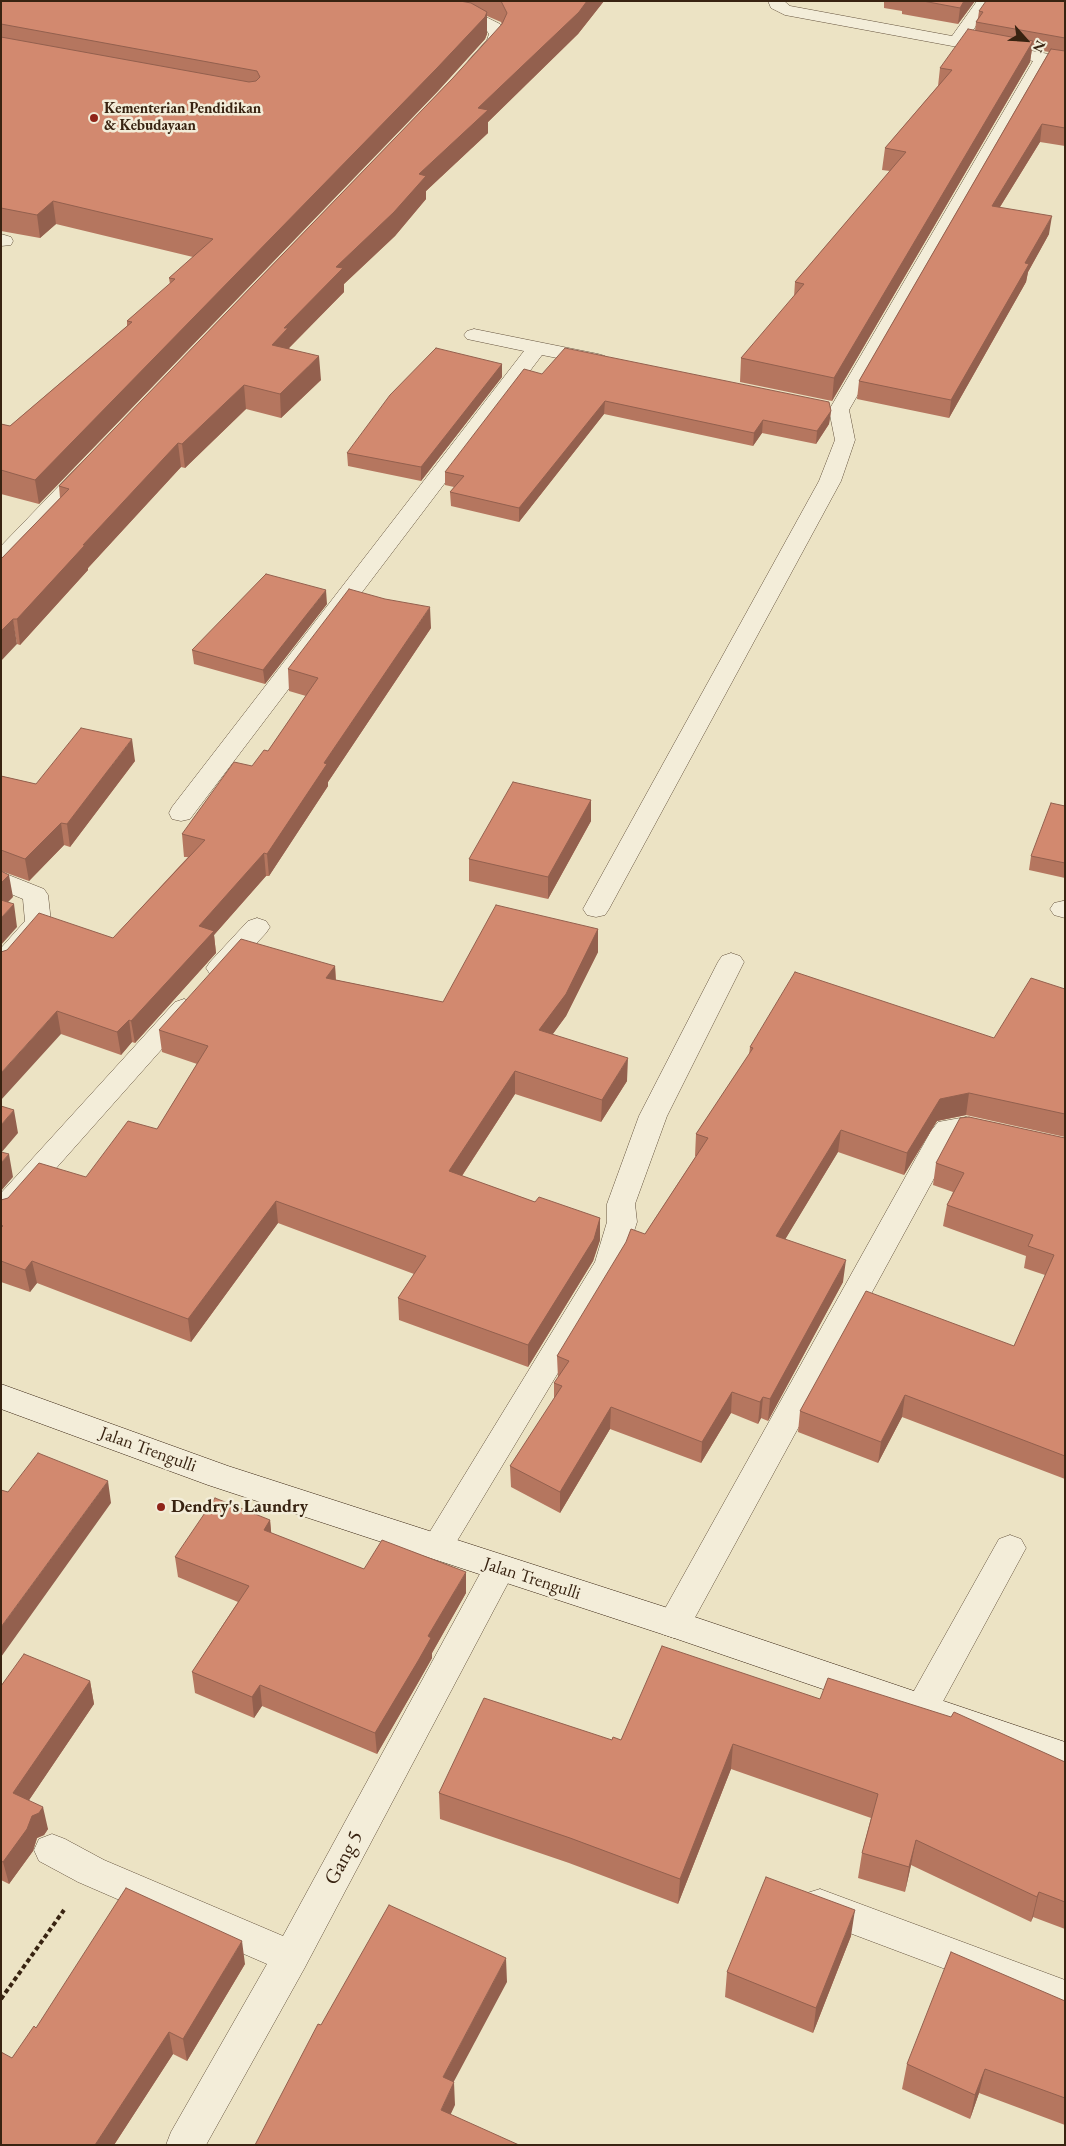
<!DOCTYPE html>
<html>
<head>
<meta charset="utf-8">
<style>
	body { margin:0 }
	#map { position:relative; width:1066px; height:2146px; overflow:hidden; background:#ece3c4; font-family:"EB Garamond",serif }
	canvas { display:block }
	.frame { position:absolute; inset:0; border:2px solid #382311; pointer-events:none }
	.north { position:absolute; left:1001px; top:15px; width:50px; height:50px; -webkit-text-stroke:4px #f3edd9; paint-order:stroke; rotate:116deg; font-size:14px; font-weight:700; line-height:20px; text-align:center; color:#382311 }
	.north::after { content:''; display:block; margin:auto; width:18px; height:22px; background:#382311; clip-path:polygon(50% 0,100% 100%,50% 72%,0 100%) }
</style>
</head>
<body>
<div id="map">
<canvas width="1066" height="2146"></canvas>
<div class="frame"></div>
<div class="north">N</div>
</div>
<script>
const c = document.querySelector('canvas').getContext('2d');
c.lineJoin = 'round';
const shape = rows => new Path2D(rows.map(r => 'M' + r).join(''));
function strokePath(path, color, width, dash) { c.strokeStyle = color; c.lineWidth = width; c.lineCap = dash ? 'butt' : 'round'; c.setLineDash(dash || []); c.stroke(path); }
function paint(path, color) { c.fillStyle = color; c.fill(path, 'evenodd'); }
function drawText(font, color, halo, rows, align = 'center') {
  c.font = font + ' "EB Garamond",serif'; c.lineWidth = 5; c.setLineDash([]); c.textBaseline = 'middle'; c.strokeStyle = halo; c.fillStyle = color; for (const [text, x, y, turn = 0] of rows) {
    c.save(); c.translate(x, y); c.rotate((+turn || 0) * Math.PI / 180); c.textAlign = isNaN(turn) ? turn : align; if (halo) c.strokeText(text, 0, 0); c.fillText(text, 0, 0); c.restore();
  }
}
const path = shape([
	[1,1999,64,1910]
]);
const minor = shape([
	[768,1,784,1,790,6,952,36,977,1,993,1,967,39,1065,57,1065,67,1048,64,849,410,855,440,841,481,609,909,605,915,596,917,587,915,583,909,819,481,835,440,829,410,1033,61,785,15,771,8,768,1],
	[450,10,482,15,500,24,505,34,503,41,483,65,477,66,471,65,468,61,487,40,489,34,487,31,472,23,444,19,442,15,444,11,450,10],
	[1,234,11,237,13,241,11,245,1,246,1,234],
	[474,329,598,354,605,356,608,360,605,364,598,366,542,355,190,819,181,821,172,819,169,813,172,807,524,351,467,339,464,335,467,331,474,329],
	[87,464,95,465,98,470,95,475,9,564,1,566,1,546,79,465,87,464],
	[1,872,44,889,48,895,51,922,10,971,1,974,1,948,25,921,23,899,1,890,1,872],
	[1063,901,1065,901,1065,918,1054,915,1050,909,1054,903,1063,901],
	[257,918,266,921,270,927,266,933,228,974,219,977,210,974,206,968,210,962,248,921,257,918],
	[731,953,740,956,744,962,667,1116,635,1204,637,1222,624,1263,448,1556,437,1560,426,1556,421,1547,426,1538,595,1262,607,1222,607,1204,639,1116,718,962,722,956,731,953],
	[184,999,193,1002,197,1008,193,1014,11,1219,1,1222,1,1193,175,1002,184,999],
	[966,1117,1065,1139,1065,1159,966,1137,956,1138,686,1634,674,1638,662,1634,657,1624,662,1614,931,1131,938,1122,966,1117],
	[1010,1535,1021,1539,1026,1548,934,1718,922,1723,910,1718,905,1708,910,1698,999,1539,1010,1535],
	[500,1555,512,1559,516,1568,304,1969,206,2145,166,2145,171,2132,267,1964,78,1882,39,1861,34,1850,39,1839,52,1834,65,1839,104,1860,283,1936,488,1559,500,1555],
	[820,1889,1065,1980,1065,2014,807,1917,802,1905,807,1893,820,1889]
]);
const secondary = shape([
	[1,1384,228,1466,674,1610,1065,1742,1065,1772,674,1638,208,1485,1,1409,1,1384]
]);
const wall = shape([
	[1,1,604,1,578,34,488,122,488,133,426,191,426,199,395,236,344,284,344,292,289,348,321,380,281,418,246,409,185,468,181,467,88,568,88,570,20,645,17,644,1,559,60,498,59,486,452,79,502,25,501,22,487,16,487,34,485,39,438,91,39,504,1,494,1,424,10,426,127,326,127,321,170,284,169,278,193,257,56,224,40,238,1,231],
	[884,1,975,1,958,24,902,14,902,11,884,8],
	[1065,1,1065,146,1040,142,1000,207,1049,234,1028,272,1026,282,949,418,857,399,859,381,1049,52,1032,49,1030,62,832,401,740,382,741,358,794,297,795,282,890,171,882,170,885,148,938,86,940,68,975,31,976,22,978,18,979,11],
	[502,364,502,377,421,481,348,466,347,453],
	[542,374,831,411,829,424,816,444,762,433,753,446,604,414,519,522,451,506,450,492,454,487,445,485,445,472],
	[327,604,265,684,194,664,192,650],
	[431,628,328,782,328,786,269,876,266,876,214,935,216,953,135,1043,132,1042,121,1055,61,1034,1,952,113,938,188,857,184,857,182,834,268,751,306,696,289,691,288,669],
	[135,761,70,847,64,845,29,881,1,871,1,776,36,784],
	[591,800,591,821,548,899,469,881,469,859],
	[1065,806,1065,878,1029,870,1031,856],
	[598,929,598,952,566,1016,552,1035,627,1081,601,1122,515,1094,462,1176,535,1202,600,1218,600,1240,593,1261,528,1367,399,1320,398,1298,414,1274,278,1223,191,1342,37,1283,30,1292,1,1282,1,1200,86,1177,157,1129,197,1064,162,1052,159,1030,335,966,336,980,443,1002],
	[1065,989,1065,1137,966,1115,937,1121,904,1175,838,1152,785,1239,843,1282,768,1421,761,1418,758,1424,731,1413,701,1463,610,1429,560,1513,511,1487,510,1466,554,1399,554,1383,558,1378,557,1356,645,1234,696,1156,695,1156,696,1134,749,1055,750,1047,994,1038],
	[1065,1138,1065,1479,902,1417,878,1463,798,1432,800,1411,1014,1346,1045,1275,1024,1268,1026,1256,943,1226,947,1205,953,1192,933,1185,936,1163],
	[270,1520,271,1533,364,1569,466,1593,432,1653,432,1658,419,1681,377,1754,262,1706,254,1718,195,1693,192,1672,238,1602,178,1577,175,1557],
	[90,1681,94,1704,29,1800,48,1829,44,1835,37,1838,33,1851,9,1884,1,1880,1,1686],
	[820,1699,1065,1762,1065,1929,1033,1917,1031,1922,911,1865,905,1892,858,1878,862,1853,871,1818,731,1769,678,1904,569,1863,440,1819,439,1793,612,1740,621,1740],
	[851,1936,813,2033,725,1997,727,1972],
	[245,1964,187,2061,173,2054,114,2145,1,2145,36,2028],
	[1065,2001,1065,2125,979,2093,970,2119,902,2089,907,2064]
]);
const shadedWall = shape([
	[587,1,604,1,578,34,488,122,488,133,426,191,426,199,395,236,344,284,344,292,289,348,289,352,272,345,284,328,336,267,478,108],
	[964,1,975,1,958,24,960,8],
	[487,12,487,34,485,39,438,91,39,504,35,480],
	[1033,41,1030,62,832,401,834,378],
	[1042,124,1040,142,990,223,992,206],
	[53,201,56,224,40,238,37,215],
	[1052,216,1049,234,1028,272,1026,282,949,418,951,400,1025,263],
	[319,356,321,380,281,418,280,394],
	[502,364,502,377,421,481,421,467],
	[244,385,246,409,185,468,182,444],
	[605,401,604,414,519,522,519,508],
	[831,411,829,424,816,444,817,431],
	[763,420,762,433,753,446,754,433],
	[178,443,181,467,88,568,88,570,20,645,17,619,83,545],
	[326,590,327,604,265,684,263,670],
	[430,607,431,628,328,782,328,786,269,876,267,854,324,763],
	[13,619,17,644,1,661,1,631],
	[132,739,135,761,70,847,67,824],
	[591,800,591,821,548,899,548,877],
	[61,823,64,845,29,881,25,859],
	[264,853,266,876,214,935,216,953,135,1043,131,1021,199,926],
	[9,875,13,897,1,909,1,883],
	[14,904,17,927,1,945,1,918],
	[598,929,598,952,566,1016,539,1053,539,1030],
	[335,966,336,989,326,978],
	[57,1011,61,1034,1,1100,1,1073],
	[129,1020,132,1042,121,1055,117,1032],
	[628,1058,627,1081,601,1122,602,1100],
	[515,1071,515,1094,450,1194,449,1171],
	[969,1093,966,1115,937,1121,904,1175,907,1153,940,1099],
	[14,1110,18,1133,1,1153,1,1125],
	[841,1130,838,1152,774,1258,776,1236],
	[9,1154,13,1177,1,1191,1,1163],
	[276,1201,278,1223,191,1342,188,1319],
	[600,1218,600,1240,593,1261,528,1367,528,1345],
	[846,1260,843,1282,768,1421,770,1399],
	[32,1261,37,1283,30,1292,25,1270],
	[732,1392,731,1413,701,1463,702,1442],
	[905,1395,902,1417,878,1463,881,1442],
	[763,1397,761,1418,758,1424,760,1402],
	[611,1407,610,1429,560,1513,560,1492],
	[108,1481,111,1503,1,1657,1,1627],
	[270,1520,272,1541,264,1530],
	[466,1572,466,1593,432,1653,432,1658,419,1681,377,1754,375,1733,428,1636],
	[90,1681,94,1704,19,1815,13,1793],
	[260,1685,262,1706,254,1718,252,1697],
	[733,1744,731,1769,678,1904,680,1879],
	[43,1807,48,1829,44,1835,37,1838,33,1851,9,1884,3,1862,32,1816],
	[916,1840,911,1865,905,1892,909,1867],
	[1039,1892,1033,1917,1031,1922,1037,1897],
	[855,1910,851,1936,813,2033,816,2008],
	[242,1941,245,1964,187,2061,183,2039],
	[506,1958,507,1982,444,2100,443,2077],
	[169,2032,173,2054,114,2145,95,2145],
	[985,2069,979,2093,970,2119,975,2095],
	[454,2082,455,2105,442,2133,441,2110]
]);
const building = shape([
	[1,1,460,1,471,3,487,12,485,17,437,68,35,480,1,470,1,424,10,426,132,322,127,321,175,279,169,278,213,239,53,201,37,215,1,208,1,37,249,82,256,81,260,77,257,71,1,24,1,1],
	[501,1,587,1,579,12,478,108,488,110,419,174,426,176,394,212,336,267,343,268,284,328,288,328,272,345,319,356,280,394,244,385,182,444,178,443,83,545,85,545,17,619,13,619,1,631,1,559,69,489,59,486,452,79,502,24,507,13,501,1],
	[923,1,964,1,960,8,923,1],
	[986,1,1065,1,1065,38,976,22,983,12,979,11,986,1],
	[968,29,1033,41,834,378,741,358,804,284,795,282,906,152,885,148,952,70,940,68,968,29],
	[1051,49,1065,51,1065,128,1042,124,992,206,1052,216,1025,263,1029,264,951,400,859,381,1051,49],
	[436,348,502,364,421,467,347,453,390,395,436,348],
	[565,348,829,402,831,411,817,431,763,420,754,433,605,401,519,508,450,492,464,476,445,472,524,369,542,374,565,348],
	[266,574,326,590,263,670,192,650,266,574],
	[349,589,385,599,430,607,324,763,327,764,267,854,264,853,199,926,214,931,131,1021,129,1020,117,1032,57,1011,1,1073,1,952,7,950,39,913,113,938,205,840,182,834,234,762,252,766,264,750,268,751,318,678,288,669,349,589],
	[81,728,132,739,67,824,61,823,25,859,1,850,1,776,36,784,81,728],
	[513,782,591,800,548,877,469,859,513,782],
	[1051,803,1065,806,1065,863,1031,856,1051,803],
	[1,871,9,875,1,883,1,871],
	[1,900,14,904,1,918,1,900],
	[496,905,598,929,566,994,539,1030,628,1058,602,1100,515,1071,449,1171,535,1202,539,1197,600,1218,594,1239,528,1345,398,1298,426,1256,276,1201,188,1319,32,1261,25,1270,1,1261,1,1227,3,1226,1,1225,1,1200,8,1198,39,1163,86,1177,128,1121,157,1129,208,1046,159,1030,241,939,335,966,326,978,443,1002,496,905],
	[795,972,994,1038,1031,978,1065,989,1065,1114,969,1093,940,1099,907,1153,841,1130,776,1236,846,1260,770,1399,763,1397,760,1402,732,1392,702,1442,611,1407,560,1492,510,1466,562,1386,554,1383,569,1361,557,1356,626,1242,631,1229,645,1234,708,1138,696,1134,753,1048,750,1047,795,972],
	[1,1106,14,1110,1,1125,1,1106],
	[969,1117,1065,1138,1065,1456,905,1395,881,1442,800,1411,866,1291,1014,1346,1054,1255,1028,1246,1033,1235,947,1205,964,1173,936,1163,960,1118,969,1117],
	[1,1152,9,1154,1,1163,1,1152],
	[38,1453,108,1481,1,1627,1,1490,8,1492,38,1453],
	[215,1498,270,1520,264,1530,364,1569,382,1540,466,1572,428,1636,431,1638,418,1661,375,1733,260,1685,252,1697,192,1672,249,1586,175,1557,215,1498],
	[662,1646,820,1699,828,1678,951,1717,954,1712,1065,1762,1065,1902,1039,1892,1037,1897,916,1840,909,1867,862,1853,878,1794,733,1744,680,1879,570,1838,439,1793,484,1698,612,1740,613,1737,621,1740,662,1646],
	[24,1654,90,1681,13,1793,43,1807,39,1813,32,1816,27,1829,3,1862,1,1861,1,1686,24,1654],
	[766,1877,855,1910,816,2008,727,1972,766,1877],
	[126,1888,242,1941,183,2039,169,2032,95,2145,1,2145,1,2052,12,2058,34,2026,36,2028,126,1888],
	[389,1905,506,1958,443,2077,454,2082,441,2110,519,2145,255,2145,318,2024,321,2025,389,1905],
	[951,1952,1065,2001,1065,2098,985,2069,975,2095,907,2064,951,1952]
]);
const markers = [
	[94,118,5,"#8f2418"],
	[161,1507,5,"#8f2418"]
];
const farPoinames = [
	["Kementerian Pendidikan",104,109],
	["& Kebudayaan",104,126]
];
const streetNames = [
	["Jalan Trengulli",148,1450,20],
	["Jalan Trengulli",532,1579,18]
];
const poiNames = [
	["Dendry's Laundry",171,1507]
];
const nearStreetnames = [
	["Gang 5",344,1858,-62]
];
strokePath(minor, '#65533e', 1);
strokePath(secondary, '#382311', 1);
strokePath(path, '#382311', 4, [4.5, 3]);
paint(minor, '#f3edd9');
paint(secondary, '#f3edd9');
paint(wall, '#b5765f');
paint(shadedWall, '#93604e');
paint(building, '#d2896f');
strokePath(building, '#93604e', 1);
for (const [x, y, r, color] of markers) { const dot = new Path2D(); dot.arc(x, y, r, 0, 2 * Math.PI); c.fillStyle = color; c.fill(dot); strokePath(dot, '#f3edd9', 2); }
drawText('bold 15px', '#382311', '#f3edd9', farPoinames, 'left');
drawText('18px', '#382311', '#f3edd9', streetNames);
drawText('bold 18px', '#382311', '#f3edd9', poiNames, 'left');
drawText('21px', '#382311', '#f3edd9', nearStreetnames);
</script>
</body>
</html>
